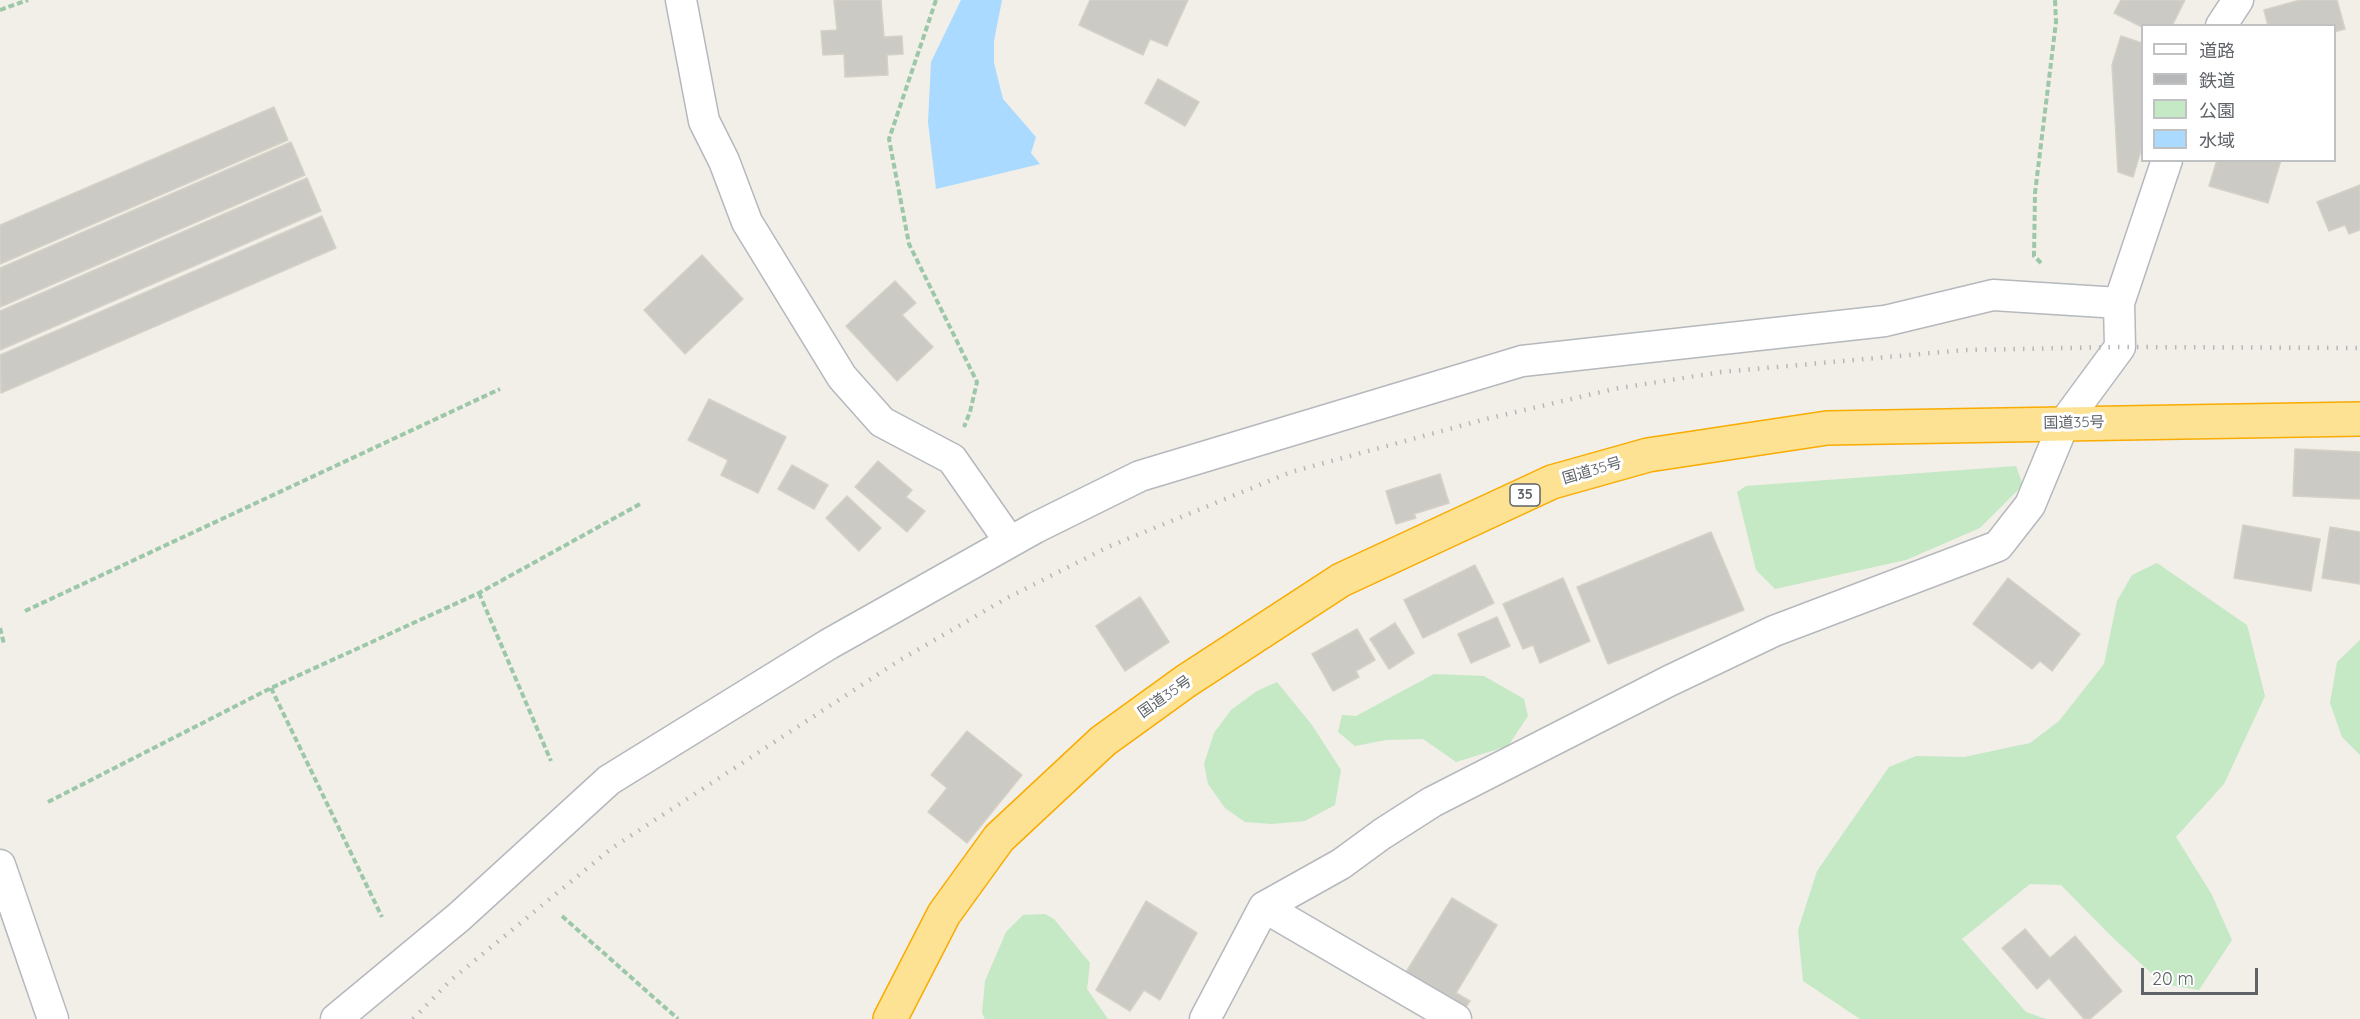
<!DOCTYPE html>
<html>
<head>
<meta charset="utf-8">
<style>
	body { margin:0 }
	#map { position:relative; width:2360px; height:1019px; overflow:hidden; background:#f1efe8; font-family:Quicksand,"Noto Sans JP",sans-serif }
	canvas { display:block }
	.legend { position:absolute; left:2141px; top:24px; width:195px; height:138px; box-sizing:border-box; background:#fff; border:2px solid #bfc1c3; margin:0; padding:8px 10px; list-style:none; font-size:18px; color:#5f6368 }
	.legend li { display:flex; align-items:center; gap:12px; height:30px }
	.legend b { width:30px; border:2px solid #bfc1c3 }
	.scale { position:absolute; left:2141px; top:968px; width:117px; height:27px; box-sizing:border-box; border:3px solid #5f6368; border-top:0; padding-left:8px; font-size:18px; line-height:21px; white-space:nowrap; color:#5f6368; -webkit-text-stroke:4px #fff; paint-order:stroke }
</style>
</head>
<body>
<div id="map">
<canvas width="2360" height="1019"></canvas>
<ul class="legend">
<li><b style="height:8px;background:#fff"></b>道路</li>
<li><b style="height:8px;background:#b6b7b8"></b>鉄道</li>
<li><b style="height:16px;background:#c5e8c5"></b>公園</li>
<li><b style="height:16px;background:#aadaff"></b>水域</li>
</ul>
<div class="scale">20 m</div>
</div>
<script>
const c = document.querySelector('canvas').getContext('2d');
c.lineJoin = 'round';
function paint(path, color) { c.fillStyle = color; c.fill(path, 'evenodd'); }
const shape = rows => new Path2D(rows.map(r => 'M' + r).join(''));
function strokePath(path, color, width, dash) { c.strokeStyle = color; c.lineWidth = width; c.lineCap = dash ? 'butt' : 'round'; c.setLineDash(dash || []); c.stroke(path); }
function drawText(font, color, halo, rows, align = 'center') {
  c.font = font + ' Quicksand,"Noto Sans JP",sans-serif'; c.lineWidth = 6; c.setLineDash([]); c.textBaseline = 'middle'; c.strokeStyle = halo; c.fillStyle = color; for (const [text, x, y, turn = 0] of rows) {
    c.save(); c.translate(x, y); c.rotate((+turn || 0) * Math.PI / 180); c.textAlign = isNaN(turn) ? turn : align; if (halo) c.strokeText(text, 0, 0); c.fillText(text, 0, 0); c.restore();
  }
}
const green = shape([
	[2016,466,2023,485,1980,528,1906,560,1775,589,1756,570,1737,492,1746,486],
	[2157,563,2247,625,2265,696,2224,784,2176,837,2211,893,2232,940,2199,990,2163,984,2113,938,2061,885,2030,884,1962,939,2026,1012,2046,1019,1860,1019,1803,981,1798,930,1817,871,1889,767,1916,756,1964,757,2030,743,2059,721,2104,664,2117,601,2132,575],
	[2360,640,2360,755,2342,737,2330,703,2337,662],
	[1434,674,1484,676,1524,699,1528,716,1508,746,1456,762,1423,739,1386,740,1355,746,1338,732,1342,715,1356,716],
	[1277,682,1312,725,1341,770,1335,805,1305,821,1272,824,1245,822,1225,808,1208,784,1204,764,1214,733,1231,710,1257,691],
	[1045,914,1054,919,1090,963,1087,989,1108,1019,985,1019,982,1013,985,981,1006,932,1023,915]
]);
const water = shape([
	[961,0,1002,0,994,41,994,63,1003,99,1036,137,1031,153,1040,164,936,189,928,122,931,62]
]);
const building = shape([
	[834,0,881,0,884,37,902,36,903,54,887,55,888,75,845,77,844,54,823,55,821,31,837,30,834,0],
	[1090,0,1188,0,1167,46,1150,39,1143,55,1079,25,1090,0],
	[2121,0,2185,0,2172,26,2142,26,2142,27,2114,13,2121,0],
	[2300,0,2337,0,2345,29,2334,32,2334,26,2268,26,2264,10,2300,0],
	[2121,36,2142,43,2142,147,2133,177,2118,172,2112,65,2121,36],
	[1158,79,1199,102,1185,126,1145,103,1158,79],
	[274,107,288,140,0,264,0,225,274,107],
	[291,142,305,175,0,307,0,268,291,142],
	[2217,160,2281,160,2268,203,2209,186,2217,160],
	[307,178,321,211,0,350,0,311,307,178],
	[2360,185,2360,230,2349,234,2345,225,2329,231,2317,202,2360,185],
	[322,216,336,248,1,393,0,355,322,216],
	[702,255,743,299,685,354,644,310,702,255],
	[895,281,916,303,902,315,933,347,897,381,846,326,895,281],
	[709,399,786,437,758,493,721,475,728,460,688,440,709,399],
	[2295,449,2360,452,2360,499,2293,496,2295,449],
	[878,461,912,490,906,497,925,511,907,532,855,487,878,461],
	[792,465,828,485,814,509,778,489,792,465],
	[1440,474,1449,503,1414,514,1416,518,1396,524,1386,491,1440,474],
	[847,496,881,528,859,551,826,518,847,496],
	[2243,525,2320,539,2311,591,2234,578,2243,525],
	[2330,527,2360,532,2360,584,2322,578,2330,527],
	[1711,532,1744,610,1608,664,1577,587,1711,532],
	[1475,565,1494,603,1423,638,1404,600,1475,565],
	[1563,578,1590,641,1540,663,1533,645,1523,649,1503,604,1563,578],
	[2008,578,2080,634,2052,671,2040,661,2032,669,1973,624,2008,578],
	[1140,597,1169,642,1125,671,1096,626,1140,597],
	[1497,617,1510,646,1471,663,1458,634,1497,617],
	[1395,623,1414,653,1389,669,1370,639,1395,623],
	[1357,629,1375,660,1356,671,1359,677,1333,691,1312,654,1357,629],
	[967,731,1022,775,967,843,928,812,947,788,931,775,967,731],
	[1452,898,1497,925,1456,993,1470,1001,1462,1013,1403,977,1452,898],
	[1146,901,1197,933,1160,1000,1144,990,1130,1011,1096,990,1146,901],
	[2025,929,2050,958,2075,936,2122,991,2090,1019,2084,1019,2049,978,2037,989,2002,948,2025,929]
]);
const path = shape([
	[936,0,889,139,909,244,977,382,970,412,964,427],
	[0,10,28,0],
	[2041,263,2034,256,2035,193,2056,22,2055,0],
	[479,593,551,761],
	[25,611,500,389],
	[0,628,4,644],
	[271,688,382,917],
	[48,802,271,688,479,593,640,504],
	[562,916,678,1019]
]);
const street = shape([
	[681,0,704,121,724,161,747,222,842,377,882,422,952,459,1010,542],
	[2221,26,2238,0],
	[0,865,53,1019],
	[1264,907,1456,1019],
	[336,1019,459,917,609,780,829,644,1035,528,1140,476,1522,361,1885,321,1993,295,2119,303],
	[1205,1019,1264,907,1341,864,1382,834,1432,802,1669,681,1774,631,1998,546,2030,505,2064,423,2120,347,2119,303,2167,160]
]);
const highway = shape([
	[890,1019,944,914,999,838,1103,741,1186,681,1341,580,1552,482,1648,455,1827,428,2360,419]
]);
const rail = shape([
	[413,1019,451,980,612,848,900,660,1007,598,1108,547,1291,472,1486,419,1614,389,1721,372,1965,350,2120,347,2360,348]
]);
const shields = [
	[1525,495,30]
];
const shieldNames = [
	["35",1525,495]
];
const streetNames = [
	["国道35号",2074,423,-1],
	["国道35号",1592,471,-16],
	["国道35号",1165,697,-35]
];
paint(green, '#c5e8c5');
paint(water, '#aadaff');
paint(building, '#cccac5');
strokePath(building, '#d6d1c6', 1.5);
strokePath(street, '#b5b8bc', 33);
strokePath(highway, '#f9ab00', 36);
strokePath(path, '#9cc7a9', 4, [6, 3]);
strokePath(street, '#fff', 30);
strokePath(highway, '#fde293', 33);
strokePath(rail, '#b6b7b8', 4.5, [1.5, 8]);
for (const [x, y, w] of shields) { const box = new Path2D(); box.roundRect(x - w / 2, y - 11, w, 22, 4.5); c.fillStyle = '#fff'; c.fill(box); strokePath(box, '#5f6368', 1.5); }
drawText('bold 14px', '#5f6368', null, shieldNames);
drawText('15px', '#5f6368', '#fff', streetNames);
</script>
</body>
</html>
